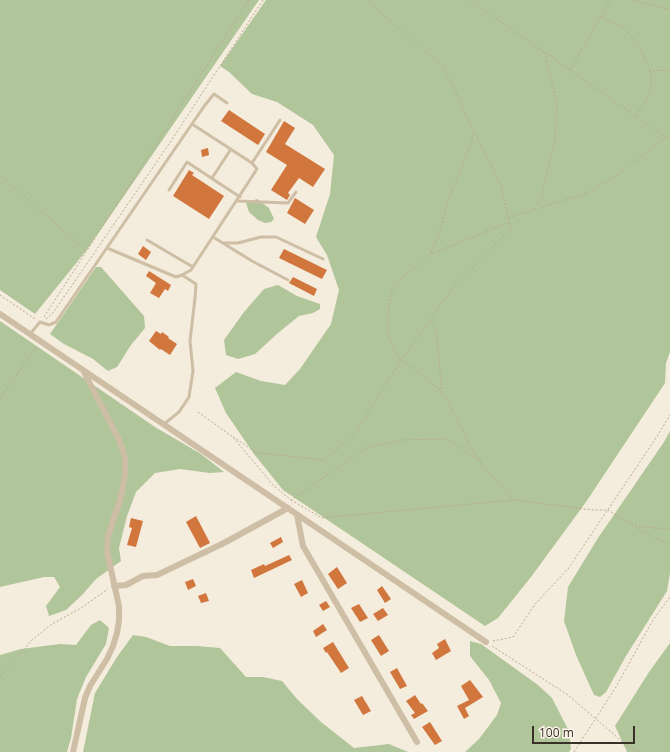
<!DOCTYPE html>
<html>
<head>
<meta charset="utf-8">
<style>
	body { margin:0 }
	#map { position:relative; width:670px; height:752px; overflow:hidden; background:#f4ecdc; font-family:"Open Sans",sans-serif }
	canvas { display:block }
	.scale { position:absolute; left:532px; top:726px; width:103px; height:18px; box-sizing:border-box; border:2px solid #393028; border-top:0; padding-left:5px; font-size:12px; line-height:14px; white-space:nowrap; color:#393028; -webkit-text-stroke:3px #fbf5e9; paint-order:stroke }
</style>
</head>
<body>
<div id="map">
<canvas width="670" height="752"></canvas>
<div class="scale">100 m</div>
</div>
<script>
const c = document.querySelector('canvas').getContext('2d');
c.lineJoin = 'round';
function paint(path, color) { c.fillStyle = color; c.fill(path, 'evenodd'); }
const shape = rows => new Path2D(rows.map(r => 'M' + r).join(''));
function strokePath(path, color, width, dash) { c.strokeStyle = color; c.lineWidth = width; c.lineCap = dash ? 'butt' : 'round'; c.setLineDash(dash || []); c.stroke(path); }
const green = shape([
	[0,0,259,0,86,251,35,314,0,290],
	[266,0,670,0,670,352,666,363,665,383,586,502,531,577,498,618,485,626,283,490,254,454,226,413,215,388,236,372,261,381,285,385,300,369,331,324,339,290,327,255,316,237,330,194,334,155,313,125,277,102,252,94,229,72,220,66],
	[257,199,269,208,274,219,271,222,265,223,258,220,249,212,246,203],
	[96,267,101,267,144,316,145,328,131,345,117,367,108,371,93,359,64,344,50,334],
	[278,285,297,296,320,304,320,309,313,313,299,316,278,333,255,354,238,359,226,355,224,340,244,312,264,289],
	[0,321,155,427,201,454,224,472,210,473,180,469,155,473,136,492,127,516,119,548,121,561,96,579,82,595,66,610,49,616,46,606,60,587,54,577,44,577,0,587],
	[670,431,670,573,667,591,626,656,606,692,600,697,594,695,576,655,564,621,568,587,598,538,664,442],
	[100,620,109,628,106,644,86,677,77,699,71,738,67,752,0,752,0,655,21,649,60,644,76,645,91,625],
	[133,635,146,637,170,646,197,646,220,648,246,677,263,677,282,681,297,699,321,722,354,748,389,744,408,752,83,752,95,693,117,657],
	[470,641,481,644,538,685,552,698,569,731,571,749,569,752,465,752,479,739,497,715,501,703,489,680,470,656],
	[670,643,670,752,627,752,615,726,649,672]
]);
const building = shape([
	[229,110,265,134,258,145,221,121],
	[284,121,295,128,285,144,325,169,313,187,299,178,288,193,290,195,287,200,271,190,287,165,266,152],
	[208,148,209,155,202,157,201,150],
	[189,170,194,173,192,175,224,196,209,219,173,196],
	[295,198,314,210,305,224,287,213],
	[143,246,151,252,146,260,138,254],
	[284,249,327,270,322,279,279,258],
	[149,271,171,285,168,291,165,289,159,298,150,293,156,283,146,276],
	[293,277,317,289,314,296,289,283],
	[156,331,161,334,162,332,169,337,168,338,177,344,170,355,161,349,160,350,149,341],
	[196,516,210,543,200,548,186,522],
	[131,518,143,521,136,547,127,545,132,528,129,527],
	[281,537,283,542,273,548,270,543],
	[289,555,292,560,254,578,251,570,264,564,265,566],
	[337,567,347,583,338,589,328,574],
	[193,579,196,586,188,590,185,582],
	[302,580,308,593,301,597,294,584],
	[382,586,391,599,385,603,377,590],
	[206,593,209,601,201,603,198,596],
	[326,601,330,607,323,611,319,605],
	[359,604,368,618,360,622,351,608],
	[383,608,388,615,378,621,373,614],
	[323,624,327,630,316,637,313,631],
	[379,635,389,651,381,656,371,640],
	[445,639,451,651,436,660,432,653,439,648,437,644],
	[333,642,349,668,341,673,327,652,326,653,323,648],
	[397,668,407,686,400,689,390,672],
	[470,680,483,697,465,708,469,716,464,719,457,706,469,700,461,686],
	[415,695,421,704,422,703,428,711,414,719,411,715,415,713,406,701],
	[362,696,371,711,363,715,354,700],
	[430,722,442,741,435,745,422,727]
]);
const path = shape([
	[470,0,670,140],
	[633,0,670,10],
	[600,17,624,28,639,46,645,59,651,75,651,92,636,115],
	[570,70,610,0],
	[649,71,670,70],
	[0,175,85,250],
	[534,209,542,195,555,140,557,104,545,53],
	[508,218,587,193,617,175,659,143,670,133],
	[431,253,440,229,449,198,472,142,473,132],
	[0,295,35,319],
	[44,317,249,0],
	[46,319,53,313,171,141,263,0],
	[431,321,436,328,442,392],
	[0,399,36,347],
	[198,412,233,437,273,485,291,500,366,448,402,440,447,439,477,459,513,500,592,510,608,510,641,530,670,545],
	[233,437,257,453,324,460,354,435,399,363,455,285,511,229,501,185,466,115,444,68,367,0],
	[481,463,468,442,446,397,437,387,399,358,391,344,387,331,389,304,392,291,399,281,431,254,509,222],
	[291,500,322,518,513,500],
	[635,526,670,529],
	[493,641,513,637,536,603,568,569,656,438,670,415],
	[492,646,568,695,625,744,640,752],
	[0,677,32,640,52,624,81,608,108,589],
	[574,752,616,687,653,620,670,597]
]);
const lane = shape([
	[252,163,280,120],
	[212,178,231,149],
	[169,190,187,162,240,197],
	[237,201,288,203,296,192],
	[213,237,252,261,288,280],
	[147,240,193,267],
	[223,243,238,243,261,237,276,237,323,259],
	[107,248,176,277,182,275,196,284,195,298,190,341,193,371,189,397,179,412,164,424],
	[182,275,191,270,257,169,252,163,192,124],
	[30,334,40,322,49,325,56,322,205,105,214,94,227,103]
]);
const street = shape([
	[0,314,486,642],
	[297,515,303,546,417,742],
	[114,586,126,585,143,576,157,575,224,543,288,508],
	[73,752,85,698,90,686,107,659,113,646,117,633,119,620,119,606,107,552,108,536,120,500,125,476,125,457,119,440,83,370]
]);
paint(green, '#b1c59a');
paint(building, '#d1763d');
strokePath(path, '#baa890', 1, [2, 2]);
strokePath(lane, '#cebea6', 3);
strokePath(street, '#cebea6', 6);
</script>
</body>
</html>
